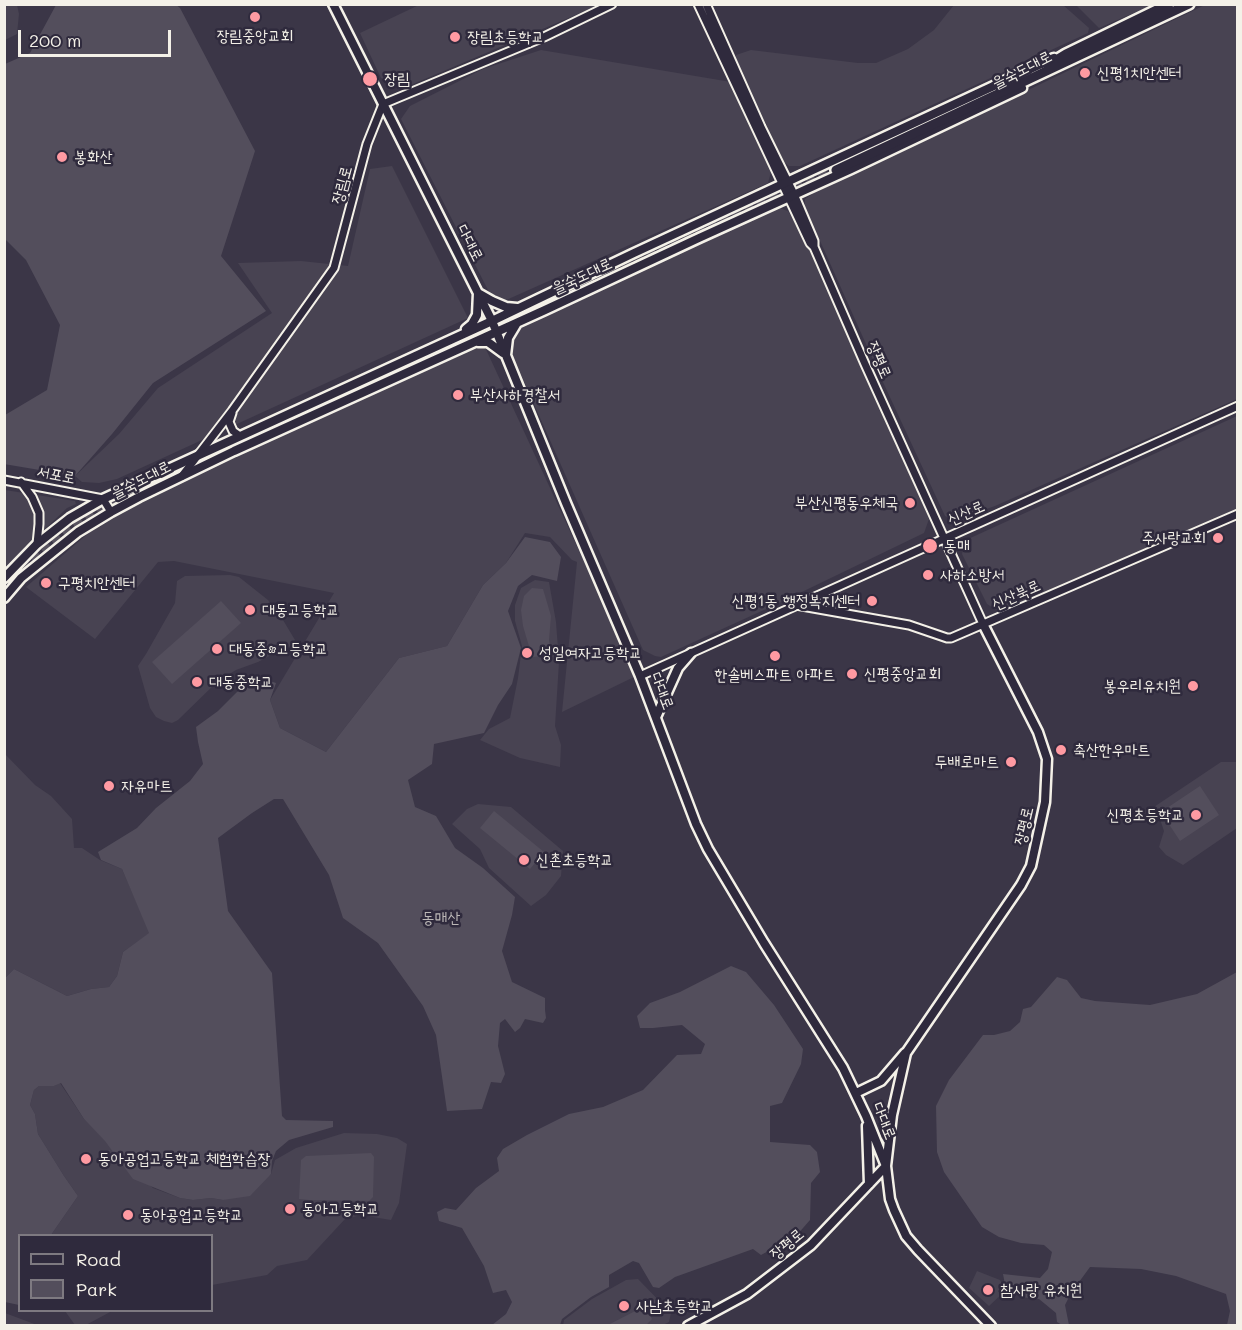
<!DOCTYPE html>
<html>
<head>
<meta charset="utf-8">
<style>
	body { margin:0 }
	#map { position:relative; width:1242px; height:1330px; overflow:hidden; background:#3b3647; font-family:Mali,sans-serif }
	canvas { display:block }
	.frame { position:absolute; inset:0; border:6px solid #f4f1e8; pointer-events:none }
	.legend { position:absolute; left:18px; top:1234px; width:195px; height:78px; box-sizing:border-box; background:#2f2a3d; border:2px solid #7e7a81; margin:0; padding:8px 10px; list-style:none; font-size:18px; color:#f4f1e8 }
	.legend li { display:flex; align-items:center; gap:12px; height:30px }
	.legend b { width:30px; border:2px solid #7e7a81 }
	.scale { position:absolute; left:18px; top:30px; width:153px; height:27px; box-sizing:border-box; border:3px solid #f4f1e8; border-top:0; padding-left:8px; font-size:18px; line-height:21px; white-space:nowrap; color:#f4f1e8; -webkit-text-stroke:4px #2f2a3d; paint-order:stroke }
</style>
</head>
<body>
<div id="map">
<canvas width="1242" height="1330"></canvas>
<div class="frame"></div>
<ul class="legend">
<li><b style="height:8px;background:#2f2a3d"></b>Road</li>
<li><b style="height:16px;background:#534e5c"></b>Park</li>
</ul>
<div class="scale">200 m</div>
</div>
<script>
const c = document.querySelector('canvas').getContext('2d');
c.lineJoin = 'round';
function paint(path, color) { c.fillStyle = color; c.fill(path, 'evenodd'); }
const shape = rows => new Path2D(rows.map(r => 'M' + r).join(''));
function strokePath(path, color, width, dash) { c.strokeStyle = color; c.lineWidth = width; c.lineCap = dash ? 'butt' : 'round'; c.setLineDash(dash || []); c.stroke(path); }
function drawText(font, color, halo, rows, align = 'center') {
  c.font = font + ' Mali,"Poor Story",sans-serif'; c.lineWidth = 5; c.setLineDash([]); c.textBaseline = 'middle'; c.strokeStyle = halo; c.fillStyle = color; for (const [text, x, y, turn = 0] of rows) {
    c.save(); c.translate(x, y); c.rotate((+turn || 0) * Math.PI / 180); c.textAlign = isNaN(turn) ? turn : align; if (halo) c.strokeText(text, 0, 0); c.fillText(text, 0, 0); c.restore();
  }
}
const built = shape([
	[5,4,17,5,19,14,17,34,5,40],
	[421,4,599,4,599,5,406,87,389,83,381,78,360,33],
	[1207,4,1237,5,1237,399,995,506,954,520,945,516,882,380,805,207,805,199,814,193],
	[954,5,1063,5,1089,28,1088,33,800,166,789,166,784,162,735,60,736,55,751,50,858,63,876,63,908,49,934,30],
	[1076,5,1152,5,1099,28],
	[541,50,731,82,772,168,768,183,504,301,496,299,489,292,401,119,410,106,483,69],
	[392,166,468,318,117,479,99,483,82,482,75,476,119,434,158,388,272,313,238,263,301,261,348,266,370,169],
	[779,208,788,211,804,234,929,519,924,533,777,604,661,657,655,656,643,650,510,350,510,344,515,329,525,322,770,209],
	[481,345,484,345,636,674,634,677,562,712,577,562,572,560,550,537,525,533,506,563,483,585,447,646,399,658,326,752,280,728,270,700,334,593,174,561,158,562,95,639,26,587,92,530,151,495,216,463],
	[1237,416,1237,509,1001,613,987,604,962,554,966,540],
	[5,490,75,501,76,504,67,508,5,567],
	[230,575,239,577,268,600,283,620,295,640,293,645,277,652,258,662,236,670,218,681,178,720,172,723,164,721,156,717,150,708,138,666,146,654,175,603,177,581,185,576],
	[535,580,549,582,556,622,559,662,555,726,561,745,560,767,520,758,480,740,489,729,510,718,518,678,522,646,515,621,515,605,521,588],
	[5,754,35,785,51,796,72,819,74,848,82,848,100,860,122,869,150,933,123,952,117,976,109,987,91,989,67,996,14,969,5,978],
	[1221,762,1237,762,1237,828,1183,865,1166,855,1159,847,1164,831,1160,819,1148,811],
	[478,804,511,807,563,851,561,876,546,895,531,906,489,868,480,849,452,824,467,809],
	[60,1083,84,1119,153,1188,180,1198,193,1200,211,1198,223,1200,271,1174,275,1160,296,1148,344,1133,377,1134,397,1138,407,1144,399,1203,391,1220,361,1215,345,1219,307,1260,277,1266,267,1275,212,1285,212,1236,51,1235,78,1196,64,1176,38,1134,35,1114,30,1105,34,1090,39,1086,54,1086],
	[977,1271,1000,1280,1005,1288,1003,1293,989,1306,969,1288],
	[638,1279,671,1313,669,1322,663,1325,563,1326,564,1320,592,1299,626,1280],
	[65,1311,112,1311,84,1326,75,1325],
	[4,1313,5,1313,37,1325,5,1325]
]);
const green = shape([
	[56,5,175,4,180,8,255,151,221,256,266,311,153,383,112,434,75,476,4,464,5,415,47,390,60,325,26,260,5,239,5,64,30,53],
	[525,537,550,542,561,557,557,581,532,575,518,586,508,611,521,648,512,684,498,705,484,733,434,744,432,764,408,780,415,807,436,816,455,848,483,868,515,897,512,915,502,951,512,982,545,998,545,1010,546,1018,543,1023,525,1019,520,1028,515,1032,505,1019,500,1023,498,1046,505,1074,501,1083,491,1082,482,1109,447,1111,436,1035,423,1006,378,943,343,918,329,875,283,799,274,799,252,813,218,838,228,911,272,973,282,1116,286,1120,333,1121,333,1127,289,1140,276,1151,272,1161,271,1174,250,1196,223,1200,211,1198,193,1200,180,1198,133,1179,105,1141,84,1119,61,1083,54,1086,39,1086,34,1090,30,1105,35,1114,38,1134,64,1176,78,1196,51,1235,20,1236,19,1305,5,1302,5,978,14,969,67,996,91,989,109,987,117,976,123,952,149,933,122,869,101,860,98,852,137,828,156,808,190,781,203,764,198,742,196,727,218,711,237,692,261,678,276,683,270,700,280,728,326,752,399,658,447,646,483,585,506,563],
	[532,588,543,589,551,616,549,640,552,655,533,657,528,643,523,626,521,610,524,596],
	[221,601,241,623,172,684,152,662],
	[1200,786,1219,815,1180,841,1161,812],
	[494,811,544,852,530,869,480,828],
	[731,966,746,972,774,1005,803,1049,801,1064,782,1103,770,1106,770,1142,810,1145,817,1152,820,1172,811,1183,810,1220,796,1236,761,1255,753,1249,675,1277,659,1288,653,1287,639,1263,633,1261,609,1275,609,1287,591,1297,562,1319,560,1325,492,1325,506,1314,512,1302,506,1290,493,1293,484,1266,462,1228,439,1221,437,1212,445,1208,456,1210,476,1188,499,1171,497,1158,503,1149,527,1135,569,1114,603,1107,643,1090,677,1055,701,1054,705,1044,682,1025,653,1028,640,1028,637,1016,650,1003,680,992],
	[1237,972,1237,1325,1227,1325,1230,1311,1226,1294,1176,1276,1141,1269,1090,1267,1071,1293,1065,1305,1069,1325,1062,1325,1057,1322,1056,1313,1039,1299,1021,1297,1014,1290,1006,1290,1003,1274,1040,1278,1048,1269,1052,1252,1044,1245,1021,1243,999,1237,982,1227,944,1172,937,1152,936,1106,949,1080,983,1035,994,1035,1010,1031,1020,1022,1023,1009,1031,1007,1057,977,1067,980,1081,998,1095,1001,1150,1005,1197,994],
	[371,1153,374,1157,373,1197,369,1201,309,1200,299,1199,301,1160,306,1156],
	[645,1306,652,1319,646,1325,608,1325]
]);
const highwayTunnel = shape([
	[538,309,651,254,836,170],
	[145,485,541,303],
	[4,589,29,564,78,525,114,504,152,487]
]);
const minor = shape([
	[698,4,810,243,814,247,865,364,983,624],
	[706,4,761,127,794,194,814,241,814,247],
	[232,413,229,422,233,431,240,436],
	[182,476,232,411,334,268,367,144,383,104,544,37,612,4],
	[4,480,103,499,111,512],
	[21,482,32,497,39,513,39,524,37,544],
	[796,605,909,625,947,638,951,638,1238,514],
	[640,676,1238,406]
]);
const major = shape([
	[333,4,492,321,566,503,640,676,696,824,708,849,764,943,843,1068,866,1116,886,1166,890,1199,894,1210,906,1236,918,1250,991,1326],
	[466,329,472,324,477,315,478,293,492,301,506,307,517,308],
	[478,342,488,342,503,353],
	[506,355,508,338,517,323],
	[4,578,37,544,70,518,103,499,492,321,634,253,1054,58],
	[4,598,21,578,78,532,111,512,139,497,234,451,545,310,699,238,851,169,1022,88],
	[656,717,678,668,691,653],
	[856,1093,881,1081,905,1053],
	[867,1126,869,1184],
	[688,1326,747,1294,811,1245,886,1166,892,1115,906,1053,1021,885,1031,866,1045,802,1047,759,1038,732,983,624]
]);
const highway = shape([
	[1048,65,1066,54,1169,4],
	[836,170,1189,4]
]);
const markers = [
	[255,17,6,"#ff9aa2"],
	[455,37,6,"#ff9aa2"],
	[1085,73,6,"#ff9aa2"],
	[370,79,8,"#ff9aa2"],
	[62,157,6,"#ff9aa2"],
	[458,395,6,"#ff9aa2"],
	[910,503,6,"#ff9aa2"],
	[1218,538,6,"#ff9aa2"],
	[930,546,8,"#ff9aa2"],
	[928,575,6,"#ff9aa2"],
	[46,583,6,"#ff9aa2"],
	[872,601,6,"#ff9aa2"],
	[250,610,6,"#ff9aa2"],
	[217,649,6,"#ff9aa2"],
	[527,653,6,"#ff9aa2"],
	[775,656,6,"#ff9aa2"],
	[852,674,6,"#ff9aa2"],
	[197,682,6,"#ff9aa2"],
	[1193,686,6,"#ff9aa2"],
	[1061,750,6,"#ff9aa2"],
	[1011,762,6,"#ff9aa2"],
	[109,786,6,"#ff9aa2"],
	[1196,815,6,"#ff9aa2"],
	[524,860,6,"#ff9aa2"],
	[86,1159,6,"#ff9aa2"],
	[290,1209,6,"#ff9aa2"],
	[128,1215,6,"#ff9aa2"],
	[988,1290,6,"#ff9aa2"],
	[624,1306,6,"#ff9aa2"]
];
const poiNames = [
	["장림중앙교회",255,36,"center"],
	["장림초등학교",467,37],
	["신평1치안센터",1097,73],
	["장림",384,79],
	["봉화산",74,157],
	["부산사하경찰서",470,395],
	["부산신평동우체국",898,503,"right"],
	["주사랑교회",1206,538,"right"],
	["동매",944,546],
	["사하소방서",940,575],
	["구평치안센터",58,583],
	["신평1동 행정복지센터",860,601,"right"],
	["대동고등학교",262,610],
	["대동중•고등학교",229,649],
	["성일여자고등학교",539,653],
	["신평중앙교회",864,674],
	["한솔베스파트 아파트",775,675,"center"],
	["대동중학교",209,682],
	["봉우리유치원",1181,686,"right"],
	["축산한우마트",1073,750],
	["두배로마트",999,762,"right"],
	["자유마트",121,786],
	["신평초등학교",1184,815,"right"],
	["신촌초등학교",536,860],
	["동아공업고등학교 체험학습장",98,1159],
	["동아고등학교",302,1209],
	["동아공업고등학교",140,1215],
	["참사랑 유치원",1000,1290],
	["사남초등학교",636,1306]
];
const streetNames = [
	["을숙도대로",1022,70,-27],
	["장림로",342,185,-75],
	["다대로",470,243,63],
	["을숙도대로",582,276,-25],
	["장평로",879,360,66],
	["서포로",56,475,11],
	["을숙도대로",141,480,-27],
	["신산로",966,513,-24],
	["신산북로",1016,595,-24],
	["다대로",662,691,69],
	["장평로",1024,826,-77],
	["다대로",884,1121,68],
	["장평로",787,1244,-40]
];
const parkNames = [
	["동매산",441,918]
];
paint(built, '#484352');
paint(green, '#534e5c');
strokePath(highwayTunnel, '#57525f', 9, [9, 4.5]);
strokePath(minor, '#f4f1e8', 11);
strokePath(major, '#f4f1e8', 13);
strokePath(highway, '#f4f1e8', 14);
strokePath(minor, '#2f2a3d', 7);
strokePath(major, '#2f2a3d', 8);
strokePath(highway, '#2f2a3d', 9);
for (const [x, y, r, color] of markers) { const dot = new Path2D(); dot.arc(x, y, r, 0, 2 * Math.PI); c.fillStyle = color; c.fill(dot); strokePath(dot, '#2f2a3d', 2); }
drawText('16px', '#f4f1e8', '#2f2a3d', poiNames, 'left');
drawText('16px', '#f4f1e8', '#2f2a3d', streetNames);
drawText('16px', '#bcb8b7', '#2f2a3d', parkNames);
</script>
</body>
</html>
